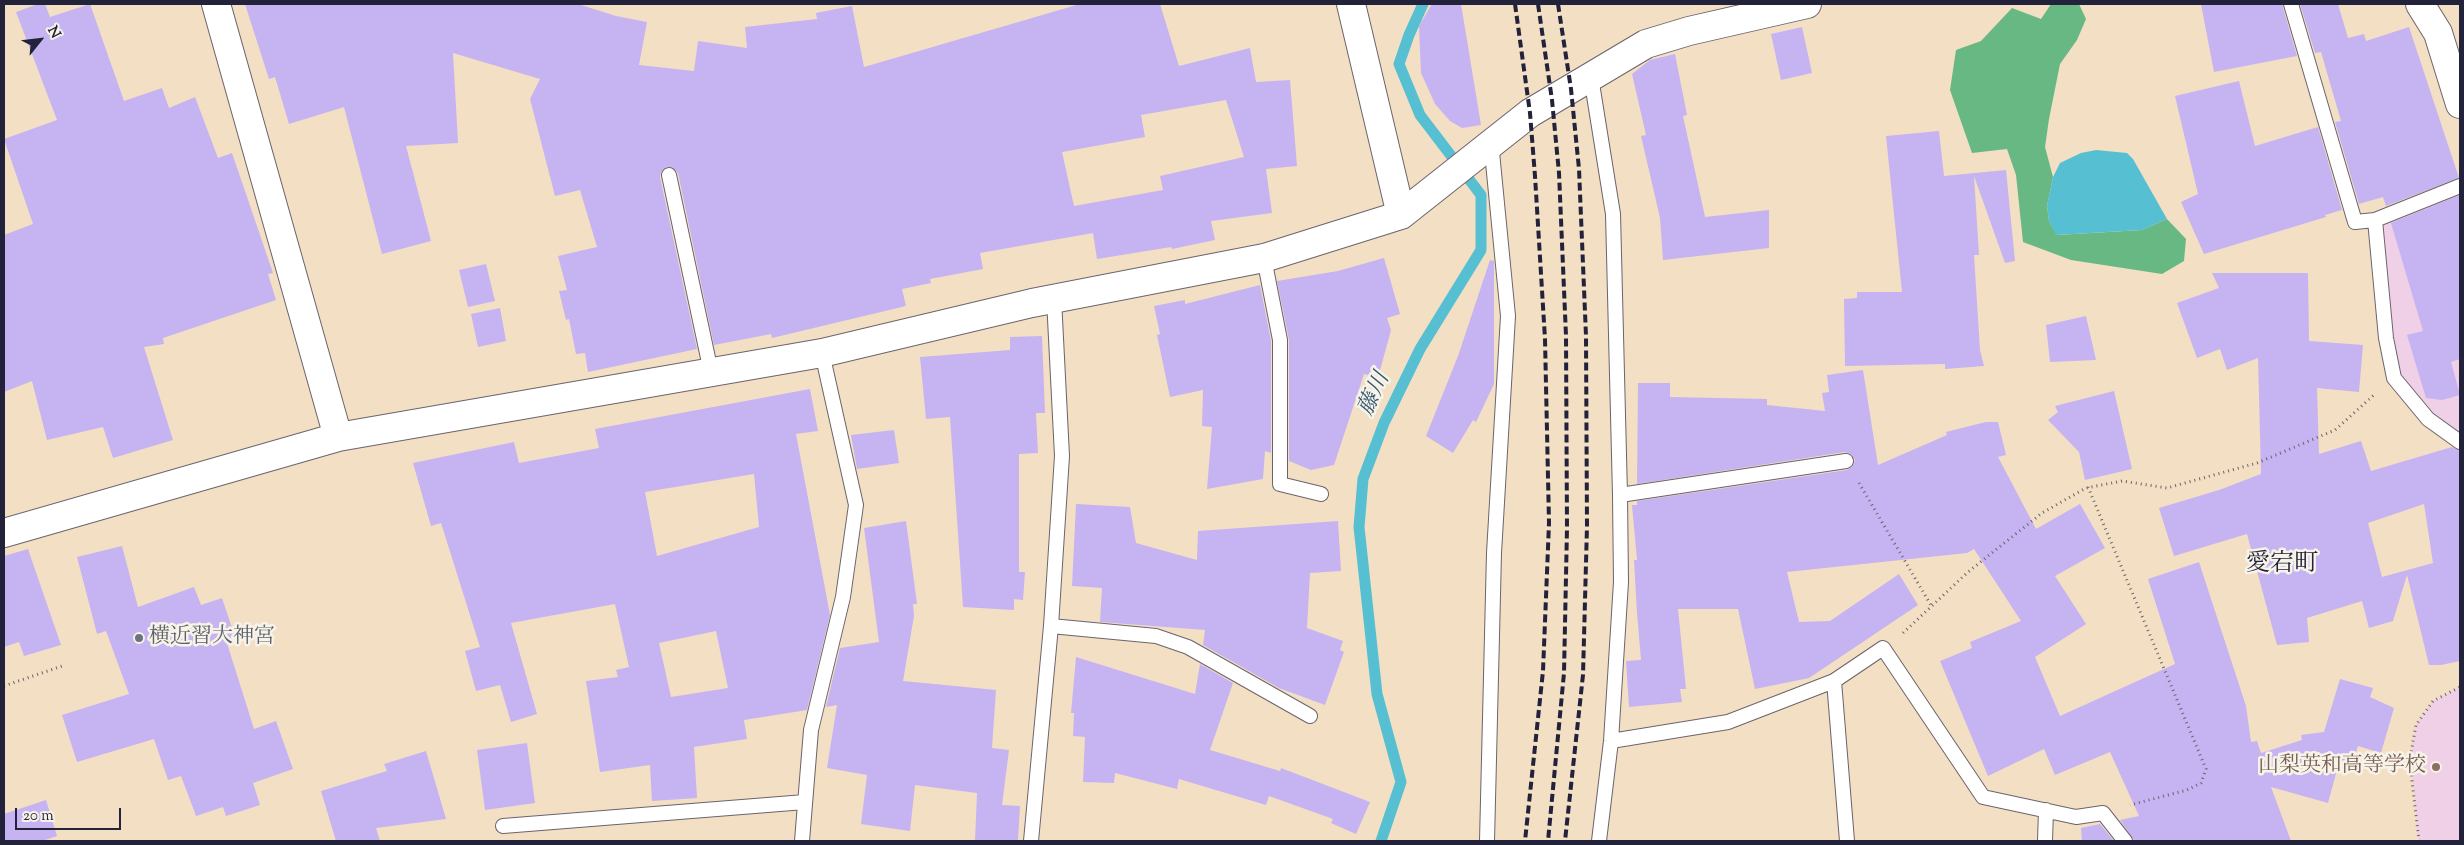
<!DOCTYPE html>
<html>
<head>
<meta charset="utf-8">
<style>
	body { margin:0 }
	#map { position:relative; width:2464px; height:845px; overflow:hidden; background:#f3dfc4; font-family:"Sorts Mill Goudy",serif }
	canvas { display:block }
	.frame { position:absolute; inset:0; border:5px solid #22223b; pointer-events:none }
	.north { position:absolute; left:15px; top:15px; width:50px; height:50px; -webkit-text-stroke:4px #f7f3e8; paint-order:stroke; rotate:61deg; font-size:14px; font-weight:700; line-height:20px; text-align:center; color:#22223b }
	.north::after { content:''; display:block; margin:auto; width:18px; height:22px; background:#22223b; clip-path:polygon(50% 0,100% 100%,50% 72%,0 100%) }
	.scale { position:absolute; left:15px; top:808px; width:106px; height:22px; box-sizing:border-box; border:2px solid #22223b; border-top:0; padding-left:6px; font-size:15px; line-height:18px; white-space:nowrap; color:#22223b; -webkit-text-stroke:4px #f7f3e8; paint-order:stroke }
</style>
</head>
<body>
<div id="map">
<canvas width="2464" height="845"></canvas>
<div class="frame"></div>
<div class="north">N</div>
<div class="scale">20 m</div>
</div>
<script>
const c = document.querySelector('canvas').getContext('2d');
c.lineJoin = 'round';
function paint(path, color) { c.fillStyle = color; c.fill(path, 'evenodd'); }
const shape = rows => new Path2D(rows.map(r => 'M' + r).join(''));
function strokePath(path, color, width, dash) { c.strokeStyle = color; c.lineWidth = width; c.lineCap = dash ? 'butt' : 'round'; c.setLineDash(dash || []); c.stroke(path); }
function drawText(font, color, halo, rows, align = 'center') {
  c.font = font + ' "Sorts Mill Goudy","Noto Serif JP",serif'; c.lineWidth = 5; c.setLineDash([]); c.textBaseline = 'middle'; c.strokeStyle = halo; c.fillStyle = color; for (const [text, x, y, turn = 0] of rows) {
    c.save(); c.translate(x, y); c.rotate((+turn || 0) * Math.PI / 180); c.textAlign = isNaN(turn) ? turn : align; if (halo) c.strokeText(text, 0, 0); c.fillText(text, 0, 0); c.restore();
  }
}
const built = shape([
	[2460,186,2460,437,2394,378,2375,220],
	[2460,687,2460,841,2418,841,2411,753,2416,725,2433,701]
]);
const forest = shape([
	[2051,4,2079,4,2086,19,2077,40,2060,64,2049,119,2045,147,2053,177,2047,206,2049,221,2057,235,2142,230,2167,219,2186,239,2184,261,2162,274,2071,260,2023,242,2016,175,2007,149,1972,153,1950,90,1956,50,1981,41,2012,8,2041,19]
]);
const water = shape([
	[2096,150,2127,153,2133,159,2167,219,2142,230,2056,235,2049,221,2047,206,2053,177,2060,163,2081,153]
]);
const stream = shape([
	[1381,841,1401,782,1377,694,1359,527,1363,479,1384,423,1420,349,1481,250,1481,195,1420,115,1399,64,1409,35,1423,4]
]);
const building = shape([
	[38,4,45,4,50,17,90,4,124,101,162,88,169,108,195,97,218,158,232,153,273,273,268,274,276,300,163,338,164,344,144,347,173,440,113,458,103,427,47,440,32,381,4,392,4,235,33,224,4,139,57,120,16,12],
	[245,4,578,4,616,16,647,22,639,65,694,71,698,41,747,48,745,27,817,19,816,13,852,6,864,67,1080,4,1160,4,1179,66,1250,48,1256,82,1290,80,1297,166,1266,169,1272,213,1211,221,1215,240,1172,249,1171,247,1097,259,1093,233,980,253,983,269,930,279,931,283,902,289,906,306,772,338,771,334,714,345,678,173,672,167,667,167,661,172,660,177,697,349,588,372,585,353,576,354,569,319,566,320,559,291,567,290,558,256,597,247,580,190,555,196,530,99,540,79,453,53,458,143,406,146,431,241,382,254,344,107,289,124,275,77,269,79],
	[1226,100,1244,157,1160,176,1163,190,1074,206,1062,152,1145,137,1141,115],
	[1432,4,1461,4,1481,125,1462,128,1450,121,1435,104,1421,73,1419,26],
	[2201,4,2282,4,2297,56,2214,72],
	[2300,4,2338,4,2348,38,2364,34,2366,41,2409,27,2459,178,2386,206,2383,197,2359,204,2335,122,2341,121,2321,52,2315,53],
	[1802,27,1812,73,1781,80,1771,34],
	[1675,54,1687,115,1683,116,1705,217,1769,210,1769,248,1663,260,1660,218,1641,136,1646,135,1632,74,1650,60],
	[2239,81,2255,146,2318,127,2342,210,2325,215,2326,217,2204,254,2181,202,2198,194,2175,96],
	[1939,131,1944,176,2006,170,2015,261,2005,263,1974,176,1979,255,1974,255,1980,350,1984,366,1945,369,1945,364,1845,366,1844,299,1857,298,1857,292,1902,292,1886,136],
	[2460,195,2460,359,2451,362,2460,395,2442,400,2426,398,2407,335,2423,331,2391,223],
	[1384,258,1400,314,1387,318,1391,330,1378,378,1364,374,1334,465,1311,470,1289,461,1289,340,1277,281,1338,271],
	[1490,260,1494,261,1494,384,1476,422,1473,420,1453,453,1426,436,1458,356],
	[486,264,495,301,468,307,459,270],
	[2212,273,2308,273,2309,341,2363,345,2359,392,2317,388,2319,454,2361,441,2371,471,2452,447,2460,451,2460,661,2441,665,2429,665,2407,575,2393,621,2369,628,2362,601,2307,618,2309,642,2277,645,2247,534,2174,556,2159,508,2219,490,2261,474,2258,358,2227,370,2220,349,2197,358,2177,303,2219,288],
	[2424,504,2433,563,2382,577,2368,523],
	[1260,285,1271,341,1271,453,1265,451,1263,479,1207,489,1212,427,1202,426,1203,390,1170,397,1157,335,1160,334,1154,306,1185,300,1185,304],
	[500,308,506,341,478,347,471,314],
	[2086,316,2096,360,2050,362,2046,325],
	[1042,336,1045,413,1036,413,1038,453,1019,454,1019,572,1025,572,1023,600,1014,599,1014,610,963,607,950,417,926,419,920,357,1010,350,1010,337],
	[1863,370,1878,465,1947,435,1946,432,1986,422,1998,422,2006,455,1998,457,2036,529,2080,504,2105,548,2055,576,2086,624,2035,657,2060,716,2175,664,2148,579,2199,562,2246,706,2251,742,2257,741,2261,753,2302,740,2301,735,2324,732,2340,679,2373,688,2370,697,2394,708,2381,753,2358,746,2351,770,2338,766,2328,803,2271,787,2291,841,2134,841,2120,820,2139,816,2110,752,2055,775,2044,749,1988,776,1940,661,1972,648,1970,642,2021,621,1974,549,1967,553,1787,572,1799,622,1830,621,1899,574,1918,605,1809,678,1755,689,1738,609,1678,609,1686,689,1680,689,1682,702,1629,707,1626,661,1641,660,1637,613,1634,560,1637,560,1632,505,1637,505,1637,501,1847,470,1852,467,1855,460,1852,455,1845,452,1637,484,1638,383,1670,383,1670,397,1767,399,1767,405,1825,411,1822,393,1829,392,1827,375],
	[810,389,818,431,796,434,830,615,807,710,744,720,747,739,694,747,697,798,652,801,650,765,600,772,586,681,618,677,616,670,629,667,615,604,511,623,537,714,511,722,500,685,476,691,465,651,480,647,441,523,431,526,413,463,514,442,519,463,599,448,595,429],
	[754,474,759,527,657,556,645,492],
	[716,631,728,688,671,697,659,643],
	[2114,391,2132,469,2085,480,2079,452,2048,420,2058,412,2055,406],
	[894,430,899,463,857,469,851,435],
	[1076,504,1130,507,1136,543,1197,560,1198,531,1338,521,1341,571,1310,573,1307,628,1343,641,1340,650,1344,652,1325,705,1279,688,1203,645,1205,630,1100,622,1102,588,1072,586],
	[906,521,917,604,913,604,914,616,903,681,996,690,992,748,1009,750,1002,805,1020,806,1018,840,975,841,977,793,915,785,910,831,861,824,867,775,827,768,837,705,826,707,840,648,879,642,864,528],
	[122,546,138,607,194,587,201,605,222,598,235,637,226,640,254,729,276,721,293,769,253,783,260,805,226,816,223,807,196,816,181,776,168,780,154,739,77,762,62,715,129,694,106,631,97,634,77,557],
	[28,549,61,645,24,656,19,642,4,647,4,556],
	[1076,657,1195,694,1200,664,1233,683,1210,750,1280,771,1281,768,1370,802,1356,834,1331,823,1333,819,1269,796,1266,805,1179,779,1177,789,1115,773,1114,783,1083,782,1085,737,1073,736,1074,713,1071,713],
	[527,743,535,803,485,810,477,750],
	[426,751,446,819,376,828,380,841,336,841,321,791,387,771,384,764],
	[46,800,57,836,42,841,4,841,4,814],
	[2100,824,2114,841,2082,841,2081,828]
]);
const path = shape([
	[1859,483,1932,607],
	[2088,487,2206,769,2201,783,2187,790,2130,805],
	[1903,633,1968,572,2042,513,2086,488,2122,481,2167,488,2257,463,2335,430,2375,394],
	[4,686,65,665],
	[2419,841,2412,781,2411,753,2416,725,2433,701,2460,687]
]);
const service = shape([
	[2291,4,2355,222,2375,220],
	[1591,77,1613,214,1620,495,1621,582,1611,741,1599,841],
	[669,175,711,372],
	[2460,186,2375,220,2386,338,2394,378,2428,419,2460,442],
	[1264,258,1280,340,1280,484,1321,494],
	[1620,495,1846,461],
	[1051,626,1156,636,1188,647,1310,716],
	[1834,681,1847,841],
	[1611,741,1728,722,1834,681,1883,648,1983,797,2076,817,2103,813,2125,841],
	[503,826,805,802],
	[802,841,811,730,843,597,856,505,822,353],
	[1031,841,1051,626,1062,456,1054,299],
	[1487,841,1494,553,1508,316,1491,142],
	[2045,841,2046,810]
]);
const minor = shape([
	[216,4,338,437],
	[1351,4,1401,215],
	[2420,4,2438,33,2460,104],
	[4,533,338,437,822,353,1032,303,1264,258,1401,215,1530,113,1646,44,1689,31,1807,4]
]);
const rail = shape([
	[1515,4,1530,113,1535,176,1545,339,1549,523,1543,671,1525,841],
	[1538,4,1552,100,1559,173,1566,336,1567,528,1564,673,1548,841],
	[1558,4,1571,89,1579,169,1586,336,1587,526,1583,675,1565,841]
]);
const markers = [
	[139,638,5,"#6b7280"],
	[2436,767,5,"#8d6e63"]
];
const worshipNames = [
	["横近習大神宮",149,638]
];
const educationNames = [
	["山梨英和高等学校",2426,767]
];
const waterNames = [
	["藤川",1376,395,-65]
];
const quarterNames = [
	["愛宕町",2282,566]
];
paint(built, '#efd0e7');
paint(forest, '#68b884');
paint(water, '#56bfd2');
strokePath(stream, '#56bfd2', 11);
paint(building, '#c6b3f2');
strokePath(service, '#6b646b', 16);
strokePath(minor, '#6b646b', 30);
strokePath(path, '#6b646b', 3, [1, 4]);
strokePath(service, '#fff', 14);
strokePath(minor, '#fff', 28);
strokePath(rail, '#22223b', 4, [8, 4]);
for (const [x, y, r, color] of markers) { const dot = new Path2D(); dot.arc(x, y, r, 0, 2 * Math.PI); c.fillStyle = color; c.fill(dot); strokePath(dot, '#f7f3e8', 2); }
drawText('21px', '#5b616d', '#f7f3e8', worshipNames, 'left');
drawText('21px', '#785e54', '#f7f3e8', educationNames, 'right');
drawText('italic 22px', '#345970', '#f7f3e8', waterNames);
drawText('24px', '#22223b', '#f7f3e8', quarterNames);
</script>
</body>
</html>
